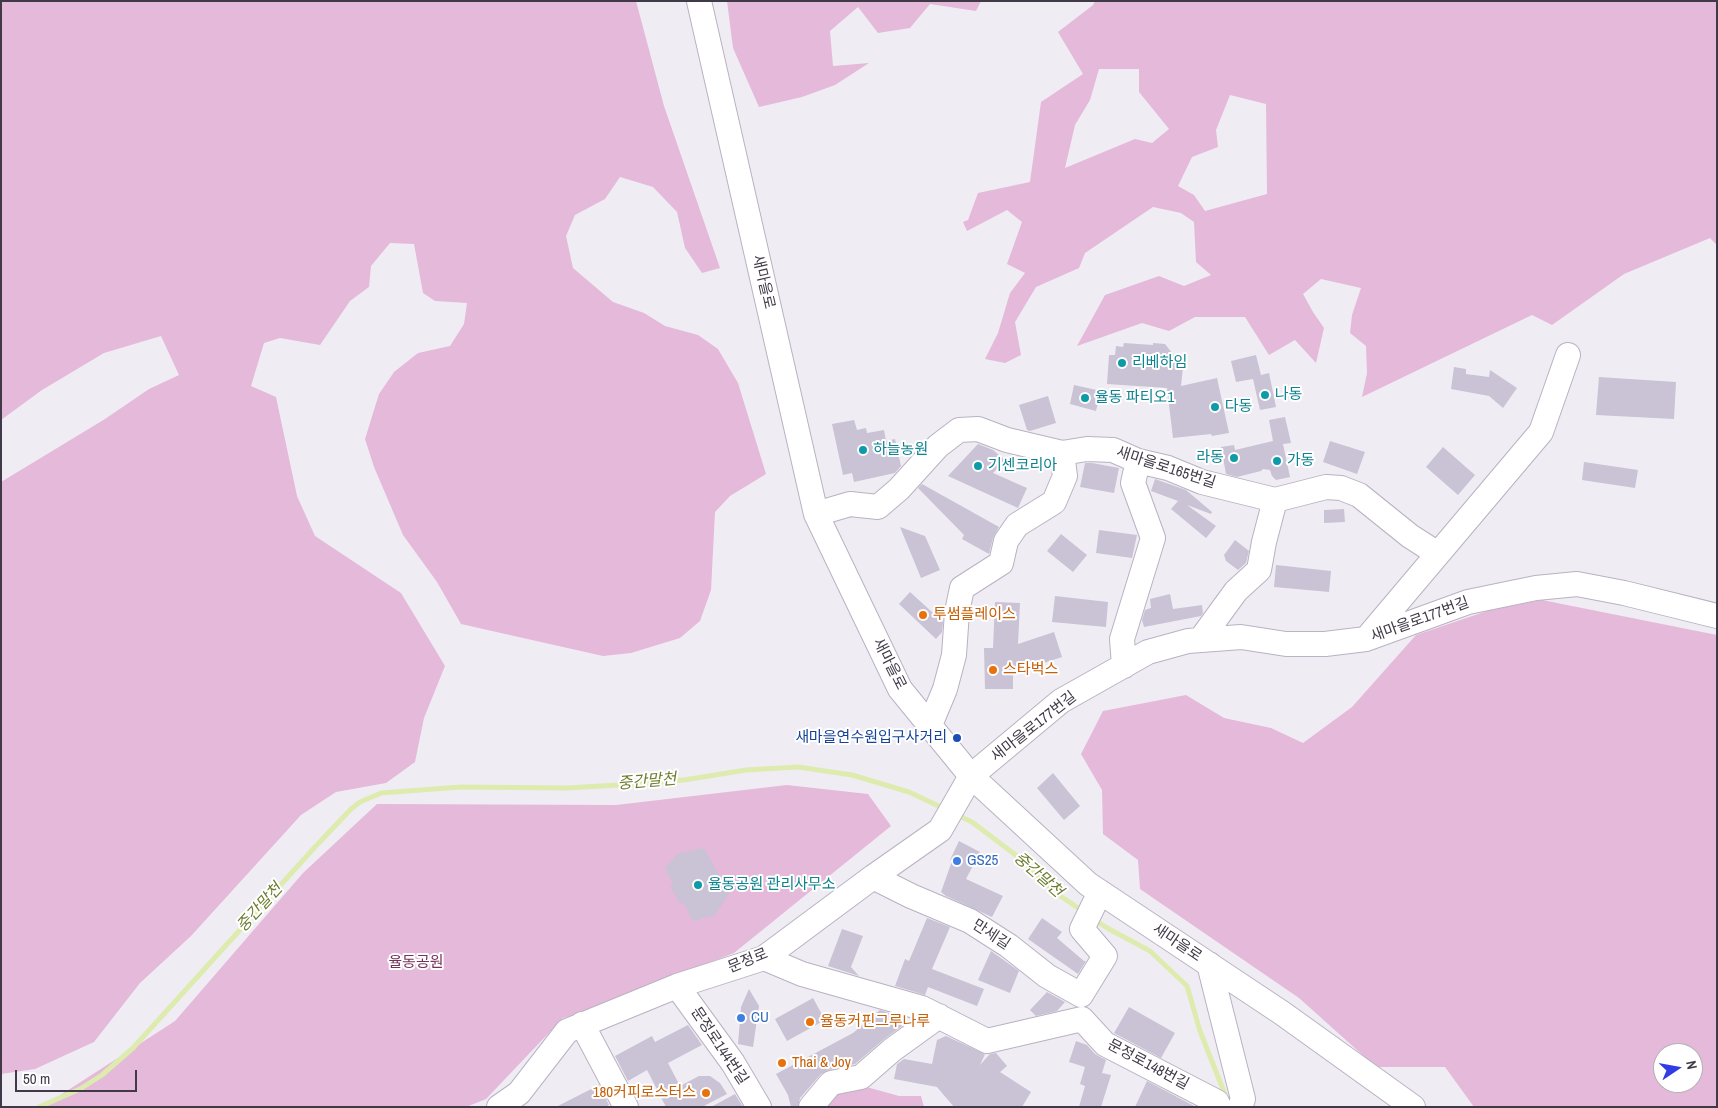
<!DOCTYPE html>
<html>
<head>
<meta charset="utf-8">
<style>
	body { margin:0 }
	#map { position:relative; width:1718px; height:1108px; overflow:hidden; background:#f0ecf4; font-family:"Archivo Narrow",sans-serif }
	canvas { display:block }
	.frame { position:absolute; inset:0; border:2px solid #403a48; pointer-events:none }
	.north { position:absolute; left:1653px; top:1043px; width:50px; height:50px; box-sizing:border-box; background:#fff; border:1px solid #b3b0b6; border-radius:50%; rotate:78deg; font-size:14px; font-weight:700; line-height:20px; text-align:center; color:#403a48 }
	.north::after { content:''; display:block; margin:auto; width:18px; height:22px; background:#313be6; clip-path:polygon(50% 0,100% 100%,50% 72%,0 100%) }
	.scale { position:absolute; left:15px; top:1070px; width:122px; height:22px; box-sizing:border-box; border:2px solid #403a48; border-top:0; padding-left:6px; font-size:15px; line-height:18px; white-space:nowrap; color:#403a48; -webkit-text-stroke:4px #fff; paint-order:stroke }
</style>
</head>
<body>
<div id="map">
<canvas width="1718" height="1108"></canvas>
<div class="frame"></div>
<div class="north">N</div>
<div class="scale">50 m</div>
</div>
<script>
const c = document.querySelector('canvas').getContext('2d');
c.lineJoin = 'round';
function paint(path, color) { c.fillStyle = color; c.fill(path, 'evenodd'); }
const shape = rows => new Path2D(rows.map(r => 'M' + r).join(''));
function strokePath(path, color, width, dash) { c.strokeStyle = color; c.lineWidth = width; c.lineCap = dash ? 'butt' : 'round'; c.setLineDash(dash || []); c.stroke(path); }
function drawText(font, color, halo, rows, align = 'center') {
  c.font = font + ' "Archivo Narrow","Noto Sans KR",sans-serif'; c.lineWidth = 4; c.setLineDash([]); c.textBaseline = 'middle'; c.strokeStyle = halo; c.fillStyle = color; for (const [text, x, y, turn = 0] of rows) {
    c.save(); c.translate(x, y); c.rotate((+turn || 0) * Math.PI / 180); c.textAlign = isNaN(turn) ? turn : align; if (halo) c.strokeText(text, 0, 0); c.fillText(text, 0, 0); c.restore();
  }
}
const green = shape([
	[1,1,636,1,664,106,720,268,702,273,685,248,677,212,653,187,620,177,605,199,575,215,566,236,573,268,613,302,644,313,665,326,698,335,718,349,738,383,766,474,730,496,715,512,711,590,700,621,680,638,631,653,603,656,461,624,437,582,403,535,374,467,365,439,379,394,394,372,418,353,450,346,464,324,467,303,435,301,423,293,414,244,390,243,371,266,369,287,350,301,320,345,280,338,264,343,251,386,276,397,297,496,315,536,401,593,445,666,424,718,415,762,386,783,336,792,301,815,191,936,140,983,94,1042,35,1069,1,1074,1,482,105,419,149,389,179,375,161,336,104,353,42,390,1,420],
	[727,1,981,1,976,11,930,4,910,28,878,33,858,7,830,31,833,66,869,63,835,85,802,97,759,107,733,48],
	[1095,1,1717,1,1717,245,1710,238,1624,274,1552,325,1532,315,1362,397,1367,373,1366,346,1350,333,1352,315,1361,288,1321,279,1303,294,1313,312,1324,328,1316,363,1295,340,1269,355,1245,317,1195,317,1169,331,1142,323,1077,346,1105,295,1159,276,1184,286,1211,275,1196,262,1194,222,1181,213,1153,207,1085,253,1079,268,1036,287,1015,322,1021,355,1005,363,985,359,998,333,1010,293,1025,273,1007,264,1022,222,1007,210,967,231,963,222,968,220,978,193,1030,182,1041,102,1083,74,1058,32,1093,5],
	[1099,69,1139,69,1139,92,1169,129,1152,143,1135,139,1065,168,1075,125,1090,100],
	[1230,95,1266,104,1267,194,1205,211,1194,195,1178,186,1192,157,1218,147,1216,130],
	[1542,600,1717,635,1717,1107,1474,1107,1445,1067,1376,1067,1299,998,1140,889,1138,860,1103,834,1102,790,1081,754,1103,711,1186,695,1224,718,1271,728,1303,743,1352,707,1416,635,1490,610],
	[1663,1053,1693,1053,1693,1083,1663,1083],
	[787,785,868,794,891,826,734,953,698,967,638,997,563,1018,486,1099,466,1107,42,1107,175,1021,303,873,377,804,616,805],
	[863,1086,899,1096,921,1096,924,1107,820,1107,839,1091]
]);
const stream = shape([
	[957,815,972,822,1017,856,1053,891,1084,912],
	[1093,919,1109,929,1150,951,1187,986,1200,1031,1226,1097],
	[39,1107,80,1089,102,1075,133,1048,315,847,351,809,360,802,381,793,461,787,567,788,636,784,684,780,746,770,798,767,852,775,909,792,945,809]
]);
const building = shape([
	[1124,343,1153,345,1153,343,1165,344,1183,367,1181,386,1217,378,1229,433,1212,436,1211,434,1173,438,1167,388,1107,384,1109,355,1115,355,1116,346,1123,347],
	[1256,355,1261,375,1269,373,1276,407,1260,410,1253,379,1236,382,1231,361],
	[1454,367,1466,369,1466,374,1489,377,1490,370,1517,388,1503,408,1489,396,1451,389],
	[1599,377,1676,382,1674,419,1596,415],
	[1074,385,1101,391,1096,411,1070,404],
	[1048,396,1056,423,1030,431,1027,430,1019,405],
	[1285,417,1291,443,1283,444,1290,477,1276,480,1272,476,1270,470,1263,469,1261,471,1237,477,1226,474,1221,447,1234,445,1235,450,1273,441,1269,420],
	[854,420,857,430,866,428,867,433,884,430,886,441,895,439,901,466,895,473,854,482,852,473,843,475,832,424],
	[1330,441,1365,452,1357,474,1323,462],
	[978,444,993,450,1005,460,993,473,1027,488,1018,508,948,476],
	[1443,447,1475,475,1458,495,1426,467],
	[1584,462,1638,470,1635,488,1582,480],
	[1085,463,1092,463,1119,468,1114,493,1080,487],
	[1155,479,1186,490,1212,512,1211,514,1187,505,1216,526,1206,538,1171,509,1178,501,1151,491],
	[922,484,999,527,993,538,989,554,962,539,964,535,918,488],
	[1344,509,1345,522,1324,523,1324,510],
	[900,527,925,536,940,570,921,578],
	[1099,530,1137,535,1132,558,1096,553],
	[1061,534,1087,555,1073,572,1047,551],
	[1235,540,1249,551,1246,563,1238,570,1226,561,1224,555],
	[1276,565,1331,571,1329,592,1274,587],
	[910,592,943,622,942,632,936,639,899,604],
	[1170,594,1173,609,1202,605,1203,613,1201,616,1144,627,1142,620,1145,610,1151,608,1150,599],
	[1055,596,1108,602,1106,627,1052,622],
	[995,602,1020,603,1018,644,1054,632,1062,657,1013,673,1013,689,985,689,984,648,993,648],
	[1053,773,1080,806,1064,820,1037,788],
	[959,841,980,852,966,879,1003,896,992,917,946,896,941,892,952,861,950,860],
	[704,848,729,894,715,915,693,921,683,902,680,904,670,886,673,884,665,868,679,853],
	[927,918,950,927,932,969,984,989,977,1006,928,987,925,995,895,986,905,959,909,961],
	[1042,918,1062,932,1057,938,1084,961,1086,961,1078,974,1028,939],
	[842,929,863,936,851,967,859,976,828,966],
	[991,951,1019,971,1010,993,978,980],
	[749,989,759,1006,753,1047,738,1044,741,1007],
	[1047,992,1065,1002,1057,1011,1036,1016,1030,1010],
	[813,998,825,1020,787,1041,775,1019],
	[1129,1007,1175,1033,1161,1058,1114,1033],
	[880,1010,892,1014,902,1026,883,1040,855,1064,828,1070,821,1074,800,1098,798,1107,791,1107,788,1095,776,1074,853,1033],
	[688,1025,702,1045,668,1063,680,1086,699,1076,710,1076,720,1083,727,1094,702,1107,666,1107,647,1070,628,1081,615,1056,652,1036,655,1042],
	[946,1036,985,1054,980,1065,990,1054,996,1053,1007,1066,1000,1072,1031,1092,1022,1107,954,1107,937,1087,894,1079,897,1064,904,1059,932,1064,937,1040],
	[1076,1041,1087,1045,1095,1054,1106,1060,1102,1073,1111,1075,1101,1107,1079,1107,1085,1086,1080,1084,1085,1067,1069,1062],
	[1147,1081,1196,1107,1135,1107],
	[599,1085,609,1105,606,1107,556,1107],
	[735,1094,743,1107,711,1107]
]);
const minor = shape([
	[699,1,816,514,900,689,971,776,1088,884,1282,1013,1413,1107],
	[816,514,850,504,878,507,899,489,938,446,959,430,978,429,1007,440,1062,453,1087,449,1113,450,1138,461,1168,468,1202,482,1275,500,1326,487,1341,488,1359,495,1410,536,1438,554],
	[1367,638,1541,432,1568,355],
	[1201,639,1236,591,1259,570,1264,542,1275,500],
	[1124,666,1122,639,1153,538,1133,483,1138,461],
	[930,725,945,689,954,655,957,612,962,588,1001,563,1006,541,1017,525,1054,502,1065,476,1062,453],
	[873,877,911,896,970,921,1009,946,1047,976,1081,995],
	[764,958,802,974,922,1008,987,1041,1082,1019,1105,1044,1217,1102,1219,1107],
	[1209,964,1243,1099,1240,1107],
	[677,986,733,1063,759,1107],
	[1081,995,1105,956,1082,929,1100,892],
	[582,1024,626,1107],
	[499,1107,519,1093,567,1031,677,986,764,958,873,877,940,830,971,776,1061,701,1148,652,1188,641,1241,637,1286,644,1325,644,1366,639,1468,602,1536,588,1577,584,1624,593,1717,616],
	[811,1107,831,1083,861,1077,892,1050,939,1016]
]);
const markers = [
	[1122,363,5,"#0f9aa8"],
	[1265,395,5,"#0f9aa8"],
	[1085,398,5,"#0f9aa8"],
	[1215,407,5,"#0f9aa8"],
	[863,450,5,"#0f9aa8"],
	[1234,458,5,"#0f9aa8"],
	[1277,461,5,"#0f9aa8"],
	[978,466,5,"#0f9aa8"],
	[923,615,5,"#e8710a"],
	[993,670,5,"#e8710a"],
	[957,738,5,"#1a4fb4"],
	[957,861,5,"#3f7fe0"],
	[698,885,5,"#0f9aa8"],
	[741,1018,5,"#3f7fe0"],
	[810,1022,5,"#e8710a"],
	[782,1063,5,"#e8710a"],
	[706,1093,5,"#e8710a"]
];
const streetNames = [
	["새마을로",763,282,77],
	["새마을로165번길",1166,468,18],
	["새마을로177번길",1420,620,-20],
	["새마을로",889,664,63],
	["새마을로177번길",1034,727,-38],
	["만세길",991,935,33],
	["새마을로",1177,943,34],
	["문정로",748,961,-22],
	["문정로144번길",719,1046,56],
	["문정로148번길",1148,1065,28]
];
const cultureNames = [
	["리베하임",1132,363],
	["나동",1275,395],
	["율동 파티오1",1095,398],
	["다동",1225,407],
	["하늘농원",873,450],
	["라동",1224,458,"right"],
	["가동",1287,461],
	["기센코리아",988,466],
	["율동공원 관리사무소",708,885]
];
const foodNames = [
	["투썸플레이스",933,615],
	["스타벅스",1003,670],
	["율동커핀그루나루",820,1022],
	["Thai & Joy",792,1063],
	["180커피로스터스",696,1093,"right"]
];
const transitNames = [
	["새마을연수원입구사거리",947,738]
];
const shopNames = [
	["GS25",967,861],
	["CU",751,1018]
];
const parkNames = [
	["율동공원",416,963]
];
const waterNames = [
	["중간말천",647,782,-5],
	["중간말천",1038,875,41],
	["중간말천",260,908,-48]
];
paint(green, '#e4b9da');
strokePath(stream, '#deebaf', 5);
paint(building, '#cac2d5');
strokePath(minor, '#b9b2c2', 26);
strokePath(minor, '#fff', 24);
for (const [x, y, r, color] of markers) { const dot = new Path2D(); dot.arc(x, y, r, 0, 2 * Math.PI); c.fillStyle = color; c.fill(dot); strokePath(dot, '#fff', 2); }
drawText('15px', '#403a48', '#fff', streetNames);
drawText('15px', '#0d838f', '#fff', cultureNames, 'left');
drawText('15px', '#c56008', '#fff', foodNames, 'left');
drawText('15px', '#164399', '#fff', transitNames, 'right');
drawText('15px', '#366cbe', '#fff', shopNames, 'left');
drawText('15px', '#763259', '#fff', parkNames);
drawText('italic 16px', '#6c7d2f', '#fff', waterNames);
</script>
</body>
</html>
